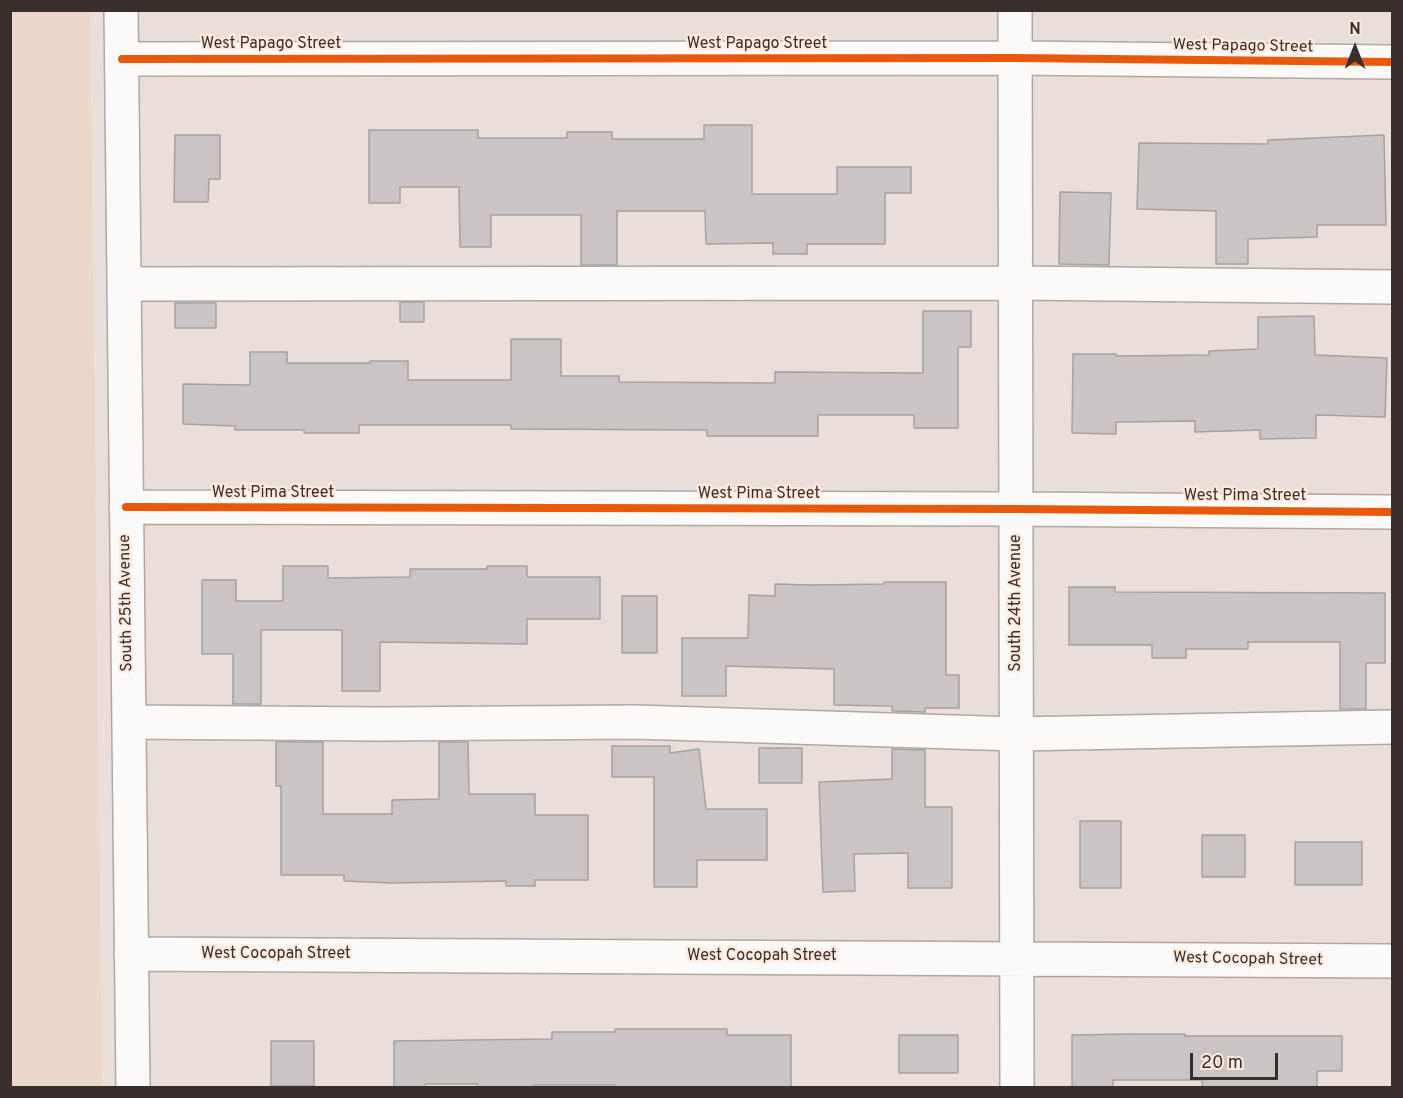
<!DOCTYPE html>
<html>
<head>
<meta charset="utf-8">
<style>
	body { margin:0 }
	#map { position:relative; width:1403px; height:1098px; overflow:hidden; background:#e9ded8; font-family:Overpass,sans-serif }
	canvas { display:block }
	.frame { position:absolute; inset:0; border:12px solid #372f2b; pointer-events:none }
	.north { position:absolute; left:1325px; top:18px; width:60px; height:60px; -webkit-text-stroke:4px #ffe9dd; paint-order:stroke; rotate:0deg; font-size:16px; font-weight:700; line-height:24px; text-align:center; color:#372f2b }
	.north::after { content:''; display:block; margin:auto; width:21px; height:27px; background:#372f2b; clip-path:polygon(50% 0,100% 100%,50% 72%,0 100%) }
	.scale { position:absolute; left:1190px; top:1053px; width:88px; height:27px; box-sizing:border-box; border:3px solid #372f2b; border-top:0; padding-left:8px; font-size:18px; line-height:21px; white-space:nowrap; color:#372f2b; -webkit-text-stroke:4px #ffe9dd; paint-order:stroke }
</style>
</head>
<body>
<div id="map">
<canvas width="1403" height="1098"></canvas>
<div class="frame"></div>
<div class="north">N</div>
<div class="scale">20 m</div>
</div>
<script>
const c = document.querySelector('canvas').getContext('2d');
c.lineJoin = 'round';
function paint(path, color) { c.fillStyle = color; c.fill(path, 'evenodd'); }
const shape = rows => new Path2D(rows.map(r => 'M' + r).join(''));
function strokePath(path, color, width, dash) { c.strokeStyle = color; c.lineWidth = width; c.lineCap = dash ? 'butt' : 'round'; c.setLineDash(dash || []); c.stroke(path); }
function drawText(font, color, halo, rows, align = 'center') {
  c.font = font + ' Overpass,sans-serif'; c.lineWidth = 4.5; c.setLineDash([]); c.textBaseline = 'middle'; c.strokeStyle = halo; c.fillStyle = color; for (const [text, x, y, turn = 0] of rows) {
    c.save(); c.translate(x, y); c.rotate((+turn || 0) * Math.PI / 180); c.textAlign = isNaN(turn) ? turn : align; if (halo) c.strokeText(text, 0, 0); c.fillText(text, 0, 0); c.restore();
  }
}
const built = shape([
	[10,11,90,11,102,1087,11,1087]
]);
const building = shape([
	[704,125,752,125,752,194,837,194,837,167,911,167,911,193,885,193,885,244,807,244,807,254,773,254,773,243,706,244,705,211,617,211,617,265,581,265,581,215,491,215,491,247,460,247,459,187,400,187,400,203,369,203,369,130,478,130,478,138,567,138,567,132,612,132,612,139,704,139,704,125],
	[175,135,220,135,220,179,209,179,208,202,174,202,175,135],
	[1384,135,1386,225,1317,225,1317,237,1248,239,1248,264,1216,264,1216,211,1137,209,1139,143,1268,144,1268,140,1384,135],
	[1060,192,1111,193,1109,265,1059,264,1060,192],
	[400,302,424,302,424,322,400,322,400,302],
	[175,303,216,303,216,328,175,328,175,303],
	[923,311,971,311,971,347,958,347,958,428,914,428,914,415,818,415,818,436,707,436,707,430,511,429,511,425,359,425,359,433,304,433,304,430,235,430,235,426,183,424,183,384,250,385,250,352,287,352,287,363,370,363,370,361,408,361,408,380,511,380,511,339,561,339,561,376,619,376,619,382,775,383,775,372,923,373,923,311],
	[1314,316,1315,355,1387,358,1385,417,1316,415,1316,438,1260,439,1260,430,1195,432,1195,421,1116,422,1116,434,1072,433,1073,354,1116,354,1116,356,1209,355,1209,351,1258,349,1258,317,1314,316],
	[283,566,328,566,328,578,410,577,410,569,487,569,487,566,527,566,527,577,600,577,600,619,527,619,527,644,380,642,380,691,342,691,342,630,261,630,261,704,233,704,233,654,202,654,202,580,236,580,236,601,283,601,283,566],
	[884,582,946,582,946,675,959,675,959,708,925,708,925,712,892,711,892,706,834,705,834,669,726,666,726,696,682,696,682,638,748,638,749,595,775,596,775,584,813,585,884,584,884,582],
	[1069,587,1115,587,1115,592,1385,593,1385,663,1366,663,1366,709,1340,709,1340,642,1248,642,1248,649,1186,649,1186,658,1152,658,1152,645,1069,645,1069,587],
	[622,596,657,596,657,653,622,653,622,596],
	[276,742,323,742,323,814,392,814,392,800,439,799,439,742,468,742,469,794,535,794,535,815,588,815,588,880,535,880,535,886,506,886,506,881,393,883,344,881,344,875,281,875,281,786,276,786,276,742],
	[612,746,670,746,670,753,699,749,706,809,767,809,767,860,697,860,697,887,654,887,654,777,612,777,612,746],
	[759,748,802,748,802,783,759,783,759,748],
	[892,749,925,750,925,807,952,807,952,888,908,888,908,853,854,854,855,891,823,892,819,782,892,779,892,749],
	[1080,821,1121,821,1121,888,1080,888,1080,821],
	[1202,835,1245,835,1245,877,1202,877,1202,835],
	[1295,842,1362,842,1362,885,1295,885,1295,842],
	[615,1029,727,1029,727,1035,791,1035,791,1088,615,1088,615,1085,534,1085,534,1088,477,1088,477,1084,425,1084,425,1088,394,1088,394,1041,552,1039,552,1032,615,1032,615,1029],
	[1134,1034,1185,1034,1185,1036,1342,1036,1342,1071,1317,1071,1317,1088,1202,1088,1202,1080,1113,1080,1113,1088,1072,1088,1072,1035,1134,1034],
	[899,1035,958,1035,958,1073,899,1073,899,1035],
	[271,1041,314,1041,314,1086,271,1086,271,1041]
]);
const minor = shape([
	[121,10,133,1088],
	[1015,10,1017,1088],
	[122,59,1016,58,1392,62],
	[124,284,1016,283,1392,287],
	[126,507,1016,509,1392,512],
	[129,722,380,724,635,722,1017,734,1392,727],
	[131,954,1392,961]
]);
const cycleway = shape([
	[122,59,1016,58,1392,62],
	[126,507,1016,509,1392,512]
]);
const streetNames = [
	["West Papago Street",271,45],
	["West Papago Street",757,45],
	["West Papago Street",1243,47,1],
	["West Pima Street",273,494],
	["West Pima Street",759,495],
	["West Pima Street",1245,497],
	["South 25th Avenue",127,603,-91],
	["South 24th Avenue",1017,603,-90],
	["West Cocopah Street",276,955],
	["West Cocopah Street",762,957],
	["West Cocopah Street",1248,960,1]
];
paint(built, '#ebd6cb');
paint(building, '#cac4c5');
strokePath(building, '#a8a1a2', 1.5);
strokePath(minor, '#b0a7a2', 36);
strokePath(minor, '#fcfaf9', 33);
strokePath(cycleway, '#e8590c', 8);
drawText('16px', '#372f2b', '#ffe9dd', streetNames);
</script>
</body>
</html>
